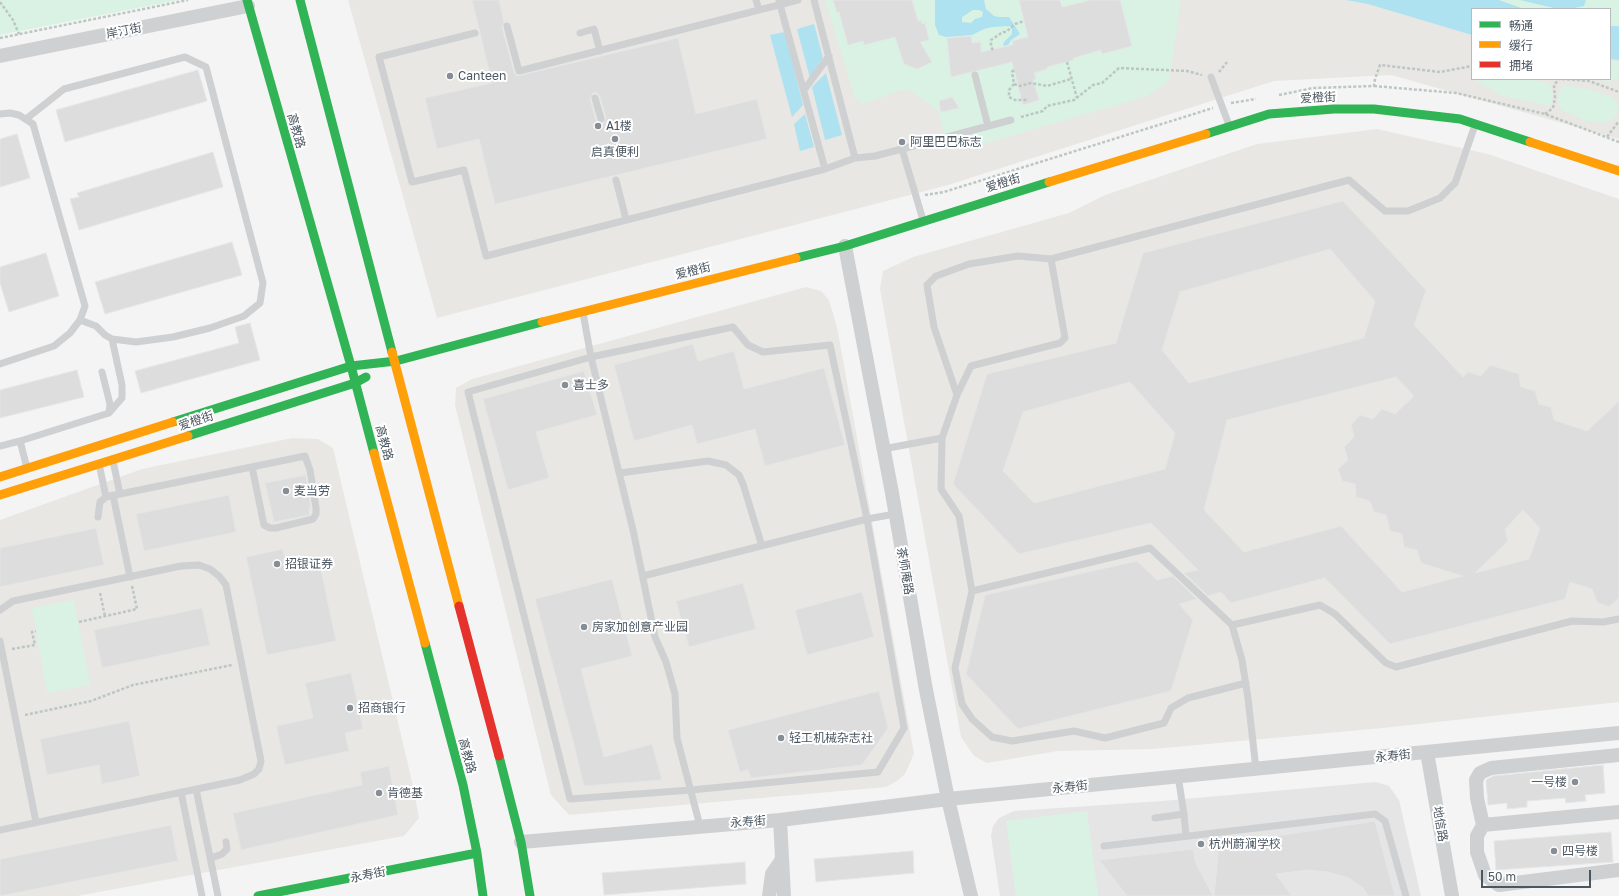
<!DOCTYPE html>
<html>
<head>
<meta charset="utf-8">
<style>
	body { margin:0 }
	#map { position:relative; width:1619px; height:896px; overflow:hidden; background:#f4f4f4; font-family:"Golos Text","Noto Sans SC",sans-serif }
	canvas { display:block }
	.legend { position:absolute; left:1471px; top:8px; width:140px; height:72px; box-sizing:border-box; background:#fff; border:1px solid #b7bbc0; margin:0; padding:5px 7px; list-style:none; font-size:12px; color:#4a5661 }
	.legend li { display:flex; align-items:center; gap:8px; height:20px }
	.legend b { width:20px; border:1px solid #b7bbc0 }
	.scale { position:absolute; left:1481px; top:870px; width:110px; height:18px; box-sizing:border-box; border:2px solid #4a5661; border-top:0; padding-left:5px; font-size:12px; line-height:14px; white-space:nowrap; color:#4a5661; -webkit-text-stroke:3px #fff; paint-order:stroke }
</style>
</head>
<body>
<div id="map">
<canvas width="1619" height="896"></canvas>
<ul class="legend">
<li><b style="height:5px;background:#30b455"></b>畅通</li>
<li><b style="height:5px;background:#ff9f0a"></b>缓行</li>
<li><b style="height:5px;background:#e5322d"></b>拥堵</li>
</ul>
<div class="scale">50 m</div>
</div>
<script>
const c = document.querySelector('canvas').getContext('2d');
c.lineJoin = 'round';
function paint(path, color) { c.fillStyle = color; c.fill(path, 'evenodd'); }
const shape = rows => new Path2D(rows.map(r => 'M' + r).join(''));
function strokePath(path, color, width, dash) { c.strokeStyle = color; c.lineWidth = width; c.lineCap = dash ? 'butt' : 'round'; c.setLineDash(dash || []); c.stroke(path); }
function drawText(font, color, halo, rows, align = 'center') {
  c.font = font + ' "Golos Text","Noto Sans SC",sans-serif'; c.lineWidth = 4; c.setLineDash([]); c.textBaseline = 'middle'; c.strokeStyle = halo; c.fillStyle = color; for (const [text, x, y, turn = 0] of rows) {
    c.save(); c.translate(x, y); c.rotate((+turn || 0) * Math.PI / 180); c.textAlign = isNaN(turn) ? turn : align; if (halo) c.strokeText(text, 0, 0); c.fillText(text, 0, 0); c.restore();
  }
}
const commercial = shape([
	[348,0,1619,0,1619,139,1391,75,1274,81,948,185,437,318],
	[1472,9,1610,9,1610,79,1472,79],
	[1377,129,1488,154,1619,199,1619,702,1383,728,1153,749,1058,751,987,763,974,756,961,737,880,289,883,271,913,257,1069,213,1105,195,1257,144],
	[806,287,821,291,829,300,837,327,914,754,905,774,897,781,886,787,569,815,551,795,455,405,456,388,472,379],
	[292,438,318,439,333,448,414,790,419,818,404,836,77,896,0,896,0,520,142,469]
]);
const education = shape([
	[1376,782,1389,786,1399,800,1421,896,1000,896,991,836,993,826,999,818,1014,811,1162,801]
]);
const green = shape([
	[0,0,178,0,0,35],
	[825,0,1180,0,1178,21,1168,83,1147,96,977,146,956,150,947,146,938,110,909,90,898,91,863,104,855,98],
	[1498,0,1619,0,1619,26,1610,26,1610,9,1524,9],
	[1610,62,1619,62,1619,78,1608,82,1599,79,1610,79],
	[1478,79,1531,79,1550,84,1553,95,1550,106,1502,96,1476,81],
	[1565,85,1591,90,1612,97,1619,105,1616,117,1605,123,1586,121,1560,109,1558,99,1560,89],
	[74,600,90,685,47,693,32,608],
	[1087,811,1098,896,1016,896,1006,821]
]);
const water = shape([
	[935,0,984,0,986,9,994,16,999,17,1009,17,1020,34,1011,40,1008,45,1003,46,1004,42,1012,34,1012,30,1010,26,992,27,984,29,972,35,946,37,939,35,935,25],
	[973,10,979,10,983,12,982,17,975,19,971,23,962,22,962,17],
	[1346,0,1499,0,1524,9,1472,9,1472,35,1368,4],
	[1520,0,1586,0,1584,6,1569,9,1558,9],
	[814,24,823,58,810,78,797,29],
	[1610,26,1619,26,1619,60,1610,59],
	[785,32,803,105,792,117,770,35],
	[826,73,842,135,825,140,812,87],
	[805,114,814,147,800,151,794,124]
]);
const building = shape([
	[472,0,499,0,504,22,502,27,514,72,517,76,678,38,696,114,757,99,767,139,495,204,479,139,437,149,425,98,492,83,472,0],
	[593,93,597,93,600,97,606,118,603,124,599,124,596,120,590,99,593,93],
	[833,0,912,0,918,21,921,20,922,24,925,23,929,40,920,42,932,62,917,69,904,64,895,37,864,45,863,41,848,45,839,12,837,13,833,0],
	[1019,0,1060,0,1062,7,1090,0,1120,0,1132,46,1102,54,1101,50,1073,58,1074,60,1047,67,1047,69,1034,73,1036,79,1033,80,1039,100,1023,105,1012,62,951,77,947,38,971,36,972,43,981,42,981,52,1013,45,1012,41,1028,37,1019,0],
	[198,70,207,101,65,142,56,110,198,70],
	[952,97,959,108,941,112,939,101,952,97],
	[17,134,30,178,0,187,0,139,17,134],
	[213,152,223,187,79,230,70,199,79,197,77,193,213,152],
	[1343,201,1426,290,1414,325,1463,377,1468,372,1481,376,1490,365,1519,374,1521,387,1535,391,1539,404,1551,407,1554,420,1587,431,1619,401,1619,598,1609,607,1597,602,1592,589,1570,582,1565,599,1562,600,1390,644,1325,578,1231,603,1221,592,1208,596,1184,573,1198,570,1151,523,1019,554,953,484,987,374,1116,343,1143,253,1343,201],
	[1330,249,1375,301,1364,338,1189,383,1162,350,1180,292,1330,249],
	[1396,377,1414,396,1395,414,1382,409,1373,419,1360,415,1351,425,1354,437,1344,447,1348,460,1338,469,1342,481,1355,484,1356,497,1370,501,1374,512,1386,515,1390,531,1402,534,1404,547,1417,550,1421,563,1463,576,1402,592,1341,526,1244,552,1204,510,1227,420,1396,377],
	[1130,382,1175,433,1165,469,1034,503,1003,471,1023,412,1130,382],
	[1523,510,1540,528,1529,559,1475,573,1508,541,1505,529,1523,510],
	[232,242,242,275,105,314,95,282,232,242],
	[46,253,59,296,9,312,0,283,0,267,46,253],
	[250,323,260,360,141,393,135,371,239,343,235,327,250,323],
	[693,344,698,361,734,351,744,389,824,368,845,445,765,466,755,429,697,444,692,425,634,441,614,365,693,344],
	[77,370,84,397,0,418,0,390,77,370],
	[584,371,597,415,536,432,549,478,508,490,483,399,584,371],
	[306,475,311,508,309,508,310,515,274,522,265,483,306,475],
	[229,495,236,532,144,551,136,514,229,495],
	[96,528,104,565,0,587,0,548,96,528],
	[283,549,286,566,319,560,336,641,267,655,246,557,283,549],
	[1137,561,1157,580,1173,576,1197,599,1179,604,1193,620,1171,691,1018,729,966,674,985,595,1137,561],
	[612,579,632,656,581,669,604,757,652,744,662,780,584,786,574,745,535,599,612,579],
	[743,583,756,629,689,647,676,601,743,583],
	[862,592,874,637,807,655,795,610,862,592],
	[202,608,210,645,102,668,94,630,202,608],
	[351,673,363,729,345,733,349,751,285,765,276,726,313,718,305,683,351,673],
	[879,691,888,728,862,765,751,778,748,770,740,772,728,730,879,691],
	[129,721,140,776,102,784,99,765,47,775,40,739,129,721],
	[1603,765,1605,793,1585,795,1586,801,1566,803,1565,798,1527,801,1527,807,1507,809,1507,803,1488,805,1486,780,1493,776,1603,765],
	[389,766,398,815,241,850,233,813,362,785,360,772,389,766],
	[1375,821,1395,896,1368,896,1363,888,1349,878,1327,872,1308,870,1276,874,1292,896,1214,896,1218,854,1217,845,1375,821],
	[171,825,178,861,0,896,0,859,171,825],
	[1611,832,1613,862,1496,870,1494,841,1611,832],
	[1193,849,1196,863,1213,896,1127,896,1099,860,1193,849],
	[913,851,914,873,816,882,814,859,913,851],
	[745,862,746,884,604,895,602,873,745,862]
]);
const path = shape([
	[0,2,13,20,19,34],
	[0,38,188,0],
	[993,50,991,47,991,40,1003,32,1006,32,1015,24,1024,21],
	[1067,62,1077,98],
	[1014,70,1012,72,1014,84,1020,86,1031,83,1047,86,1071,79],
	[1219,72,1227,62],
	[1562,79,1589,81,1619,92],
	[1014,84,1009,90,1009,97,1015,100,1028,100],
	[1374,86,1456,93,1545,114,1619,142],
	[1279,95,1313,88,1374,86,1375,79,1380,65,1440,72,1472,66],
	[1231,103,1256,99],
	[1545,114,1553,108,1555,98,1554,85,1559,79],
	[1021,117,1043,111,1047,106,1074,100,1093,85,1102,83,1119,68,1187,71,1202,75],
	[1607,137,1619,121],
	[925,195,944,192,1213,108],
	[100,593,105,616],
	[79,622,137,609,132,586],
	[12,649,35,645,32,632,36,631],
	[25,715,91,701,133,685,232,665]
]);
const lane = shape([
	[756,0,759,10],
	[814,0,855,158],
	[779,1,825,169],
	[507,26,519,71,798,0],
	[475,33,379,57,412,182,464,170,486,256,825,169,855,158,875,156,902,149,923,220],
	[580,33,594,29,600,51],
	[975,75,988,126],
	[1211,77,1229,125],
	[804,90,829,56],
	[595,98,601,119],
	[0,114,10,113,19,115,33,124,85,306,80,320,70,333,54,346,0,364],
	[26,119,64,89,185,57,206,67,263,283,260,303,244,316,210,328,173,337,136,342,112,339],
	[902,149,1011,120],
	[616,180,626,219],
	[1051,259,1349,180,1385,211,1408,211,1440,198,1455,183,1475,125],
	[583,313,591,357,633,530,655,637,666,662,675,694,677,738,700,826],
	[80,320,96,326,105,335,112,339,122,385,122,398,109,413],
	[957,395,934,327,927,285,936,276,969,264,1018,256,1051,259,1065,338,1060,343,971,366,957,395,942,438,941,489,959,516,972,591,1150,548,1232,625,1242,660,1248,698,1256,769],
	[0,446,20,441],
	[883,449,942,438],
	[113,461,120,494],
	[99,464,106,497],
	[27,468,20,441,109,413,110,404,102,372],
	[620,473,708,461,726,465,739,475,743,484,762,546],
	[113,495,130,577],
	[98,517,100,502,106,497,120,494,305,456,310,470,316,508,316,514,313,519,276,528,270,528,264,525,252,467],
	[643,576,867,519,904,728,878,772,691,790,570,799,468,392,591,357,733,327,748,345,763,352,830,345,867,519,895,514],
	[972,591,955,668,962,704,972,719,992,737,1012,741,1074,731,1105,738,1164,723,1171,708,1188,698,1246,683],
	[0,610,13,601,181,566,199,565,210,569,219,576,226,585,261,761,259,769,254,774,240,780,0,830],
	[1232,625,1320,605,1335,614,1386,663,1396,667,1572,621,1603,622,1619,619],
	[0,641,36,822],
	[196,789,218,896],
	[181,792,202,896],
	[1184,814,1186,836],
	[1155,818,1184,814,1178,776],
	[1104,846,1375,814,1385,821,1406,896],
	[211,858,222,854,227,849,226,842]
]);
const street = shape([
	[0,56,248,6],
	[845,246,892,493,926,690,948,799,971,896],
	[1427,752,1452,896],
	[1619,812,1483,825,1477,836,1477,852,1485,875,1499,885,1619,870],
	[780,820,784,896],
	[1483,825,1477,798,1476,780,1480,773,1491,768,1619,755],
	[521,842,780,820,948,799,1619,733],
	[769,896,772,874,781,861]
]);
const fast = shape([
	[247,0,351,366,374,453],
	[300,0,392,352],
	[1206,134,1269,114,1334,109,1374,109,1460,119,1530,142],
	[796,258,845,246,1049,182],
	[173,422,351,366,396,361,542,322],
	[188,436,355,383,366,377],
	[425,643,463,785,477,853,483,896],
	[499,756,521,842,530,896],
	[258,896,477,853]
]);
const slow = shape([
	[1530,142,1619,171],
	[1049,182,1206,134],
	[542,322,796,258],
	[392,352,459,606],
	[374,453,425,643],
	[0,477,173,422],
	[0,495,188,436]
]);
const jam = shape([
	[459,606,499,756]
]);
const markers = [
	[450,76,4,"#868d94"],
	[598,126,4,"#868d94"],
	[615,139,4,"#868d94"],
	[902,142,4,"#868d94"],
	[565,385,4,"#868d94"],
	[286,491,4,"#868d94"],
	[277,564,4,"#868d94"],
	[584,627,4,"#868d94"],
	[350,708,4,"#868d94"],
	[781,738,4,"#868d94"],
	[1575,782,4,"#868d94"],
	[379,793,4,"#868d94"],
	[1201,844,4,"#868d94"],
	[1554,851,4,"#868d94"]
];
const streetNames = [
	["岸汀街",124,31,-11],
	["爱橙街",1318,98,-3],
	["高教路",296,131,74],
	["爱橙街",1003,183,-17],
	["爱橙街",693,271,-14],
	["爱橙街",196,421,-18],
	["高教路",384,443,75],
	["茶师庵路",905,571,80],
	["高教路",467,756,75],
	["永寿街",1393,756,-6],
	["永寿街",1070,787,-6],
	["永寿街",748,822,-4],
	["地信路",1440,824,80],
	["永寿街",368,875,-11]
];
const poiNames = [
	["Canteen",458,76],
	["A1楼",606,126],
	["阿里巴巴标志",910,142],
	["启真便利",615,152,"center"],
	["喜士多",573,385],
	["麦当劳",294,491],
	["招银证券",285,564],
	["房家加创意产业园",592,627],
	["招商银行",358,708],
	["轻工机械杂志社",789,738],
	["一号楼",1567,782,"right"],
	["肯德基",387,793],
	["杭州蔚澜学校",1209,844],
	["四号楼",1562,851]
];
paint(commercial, '#e8e7e3');
paint(education, '#e6e5e6');
paint(green, '#d9f2e3');
paint(water, '#aee2f0');
paint(building, '#ddddde');
strokePath(building, '#e5e6e7', 1);
strokePath(path, '#bcc7c4', 2.5, [3, 2]);
strokePath(lane, '#ced0d2', 7);
strokePath(street, '#ced0d2', 14);
strokePath(fast, '#30b455', 9);
strokePath(slow, '#ff9f0a', 9);
strokePath(jam, '#e5322d', 9);
for (const [x, y, r, color] of markers) { const dot = new Path2D(); dot.arc(x, y, r, 0, 2 * Math.PI); c.fillStyle = color; c.fill(dot); strokePath(dot, '#fff', 1.5); }
drawText('12px', '#4a5661', '#fff', streetNames);
drawText('12px', '#4a5661', '#fff', poiNames, 'left');
</script>
</body>
</html>
